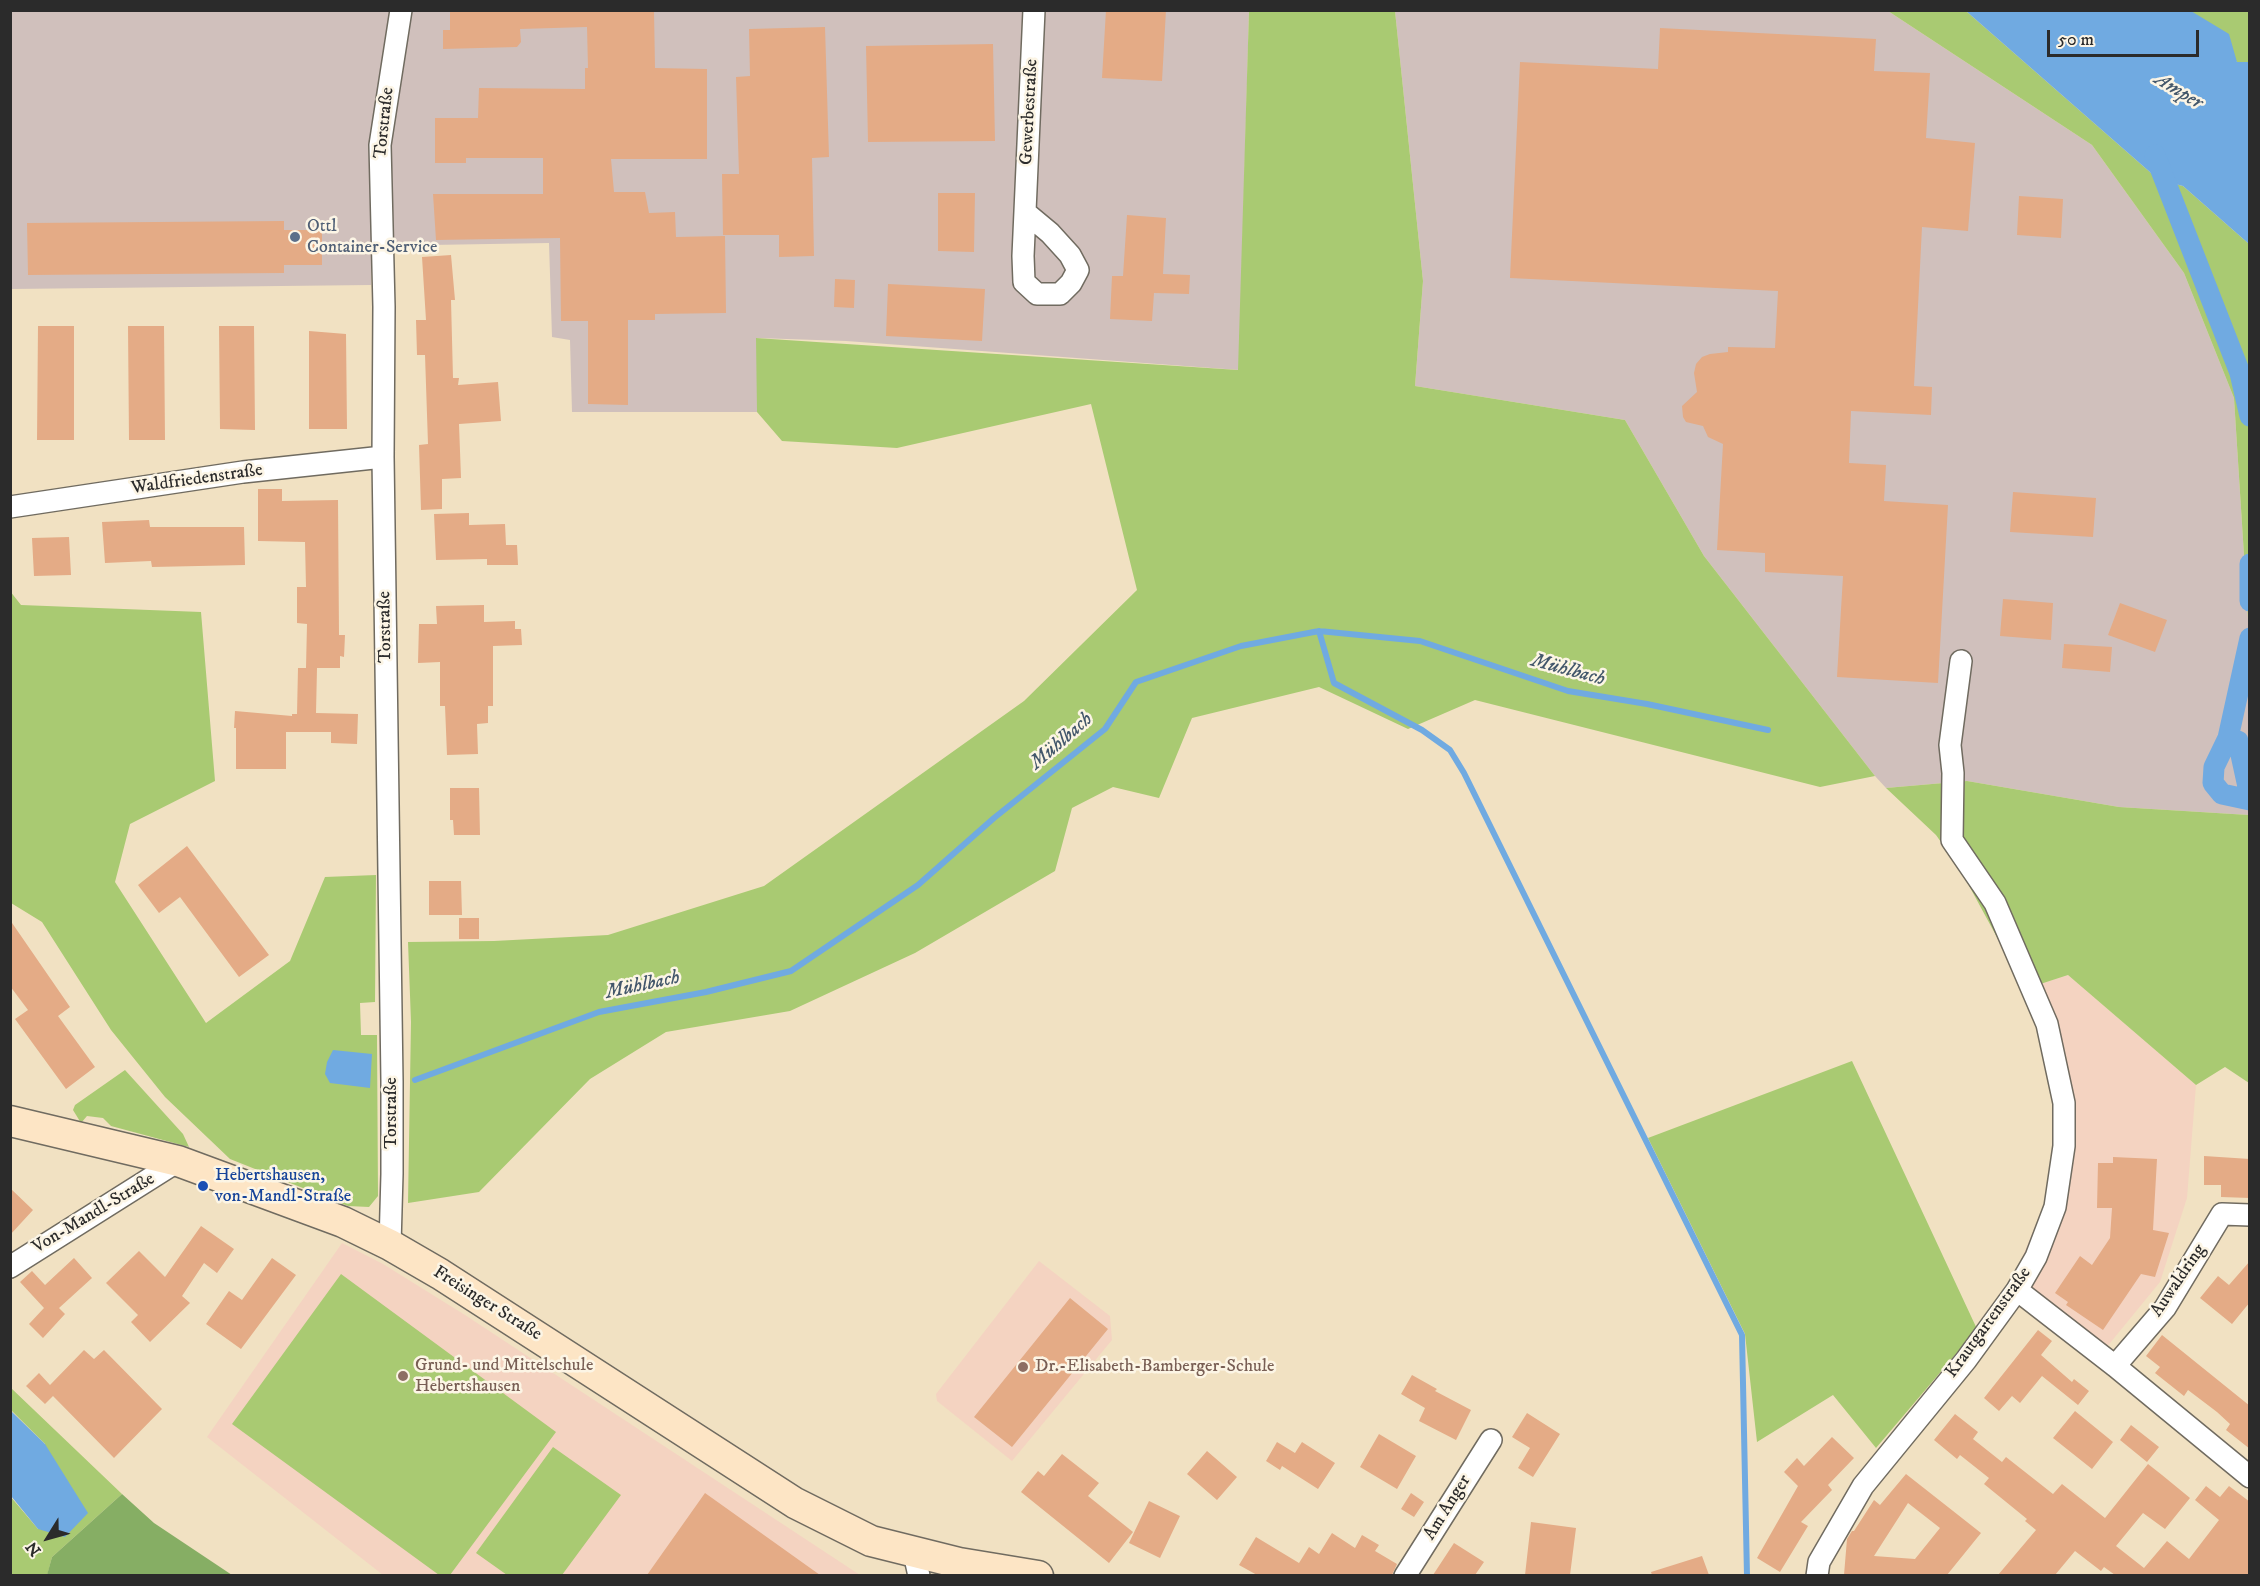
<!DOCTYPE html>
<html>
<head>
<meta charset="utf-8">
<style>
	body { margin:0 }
	#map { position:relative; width:2260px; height:1586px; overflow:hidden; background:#f1e1c2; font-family:"IM FELL DW Pica",serif }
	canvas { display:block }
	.frame { position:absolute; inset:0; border:12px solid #2b2b2b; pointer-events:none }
	.north { position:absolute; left:18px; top:1508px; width:60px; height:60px; -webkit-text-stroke:4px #fcf5e5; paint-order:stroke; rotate:233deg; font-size:16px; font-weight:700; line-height:24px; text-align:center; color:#2b2b2b }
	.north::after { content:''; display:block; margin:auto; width:21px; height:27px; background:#2b2b2b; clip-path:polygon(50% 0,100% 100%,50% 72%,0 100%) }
	.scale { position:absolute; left:2047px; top:30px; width:152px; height:27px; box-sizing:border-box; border:3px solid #2b2b2b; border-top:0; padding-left:8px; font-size:18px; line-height:21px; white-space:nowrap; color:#2b2b2b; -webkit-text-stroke:4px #fcf5e5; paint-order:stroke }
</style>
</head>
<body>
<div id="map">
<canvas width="2260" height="1586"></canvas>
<div class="frame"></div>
<div class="north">N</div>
<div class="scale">50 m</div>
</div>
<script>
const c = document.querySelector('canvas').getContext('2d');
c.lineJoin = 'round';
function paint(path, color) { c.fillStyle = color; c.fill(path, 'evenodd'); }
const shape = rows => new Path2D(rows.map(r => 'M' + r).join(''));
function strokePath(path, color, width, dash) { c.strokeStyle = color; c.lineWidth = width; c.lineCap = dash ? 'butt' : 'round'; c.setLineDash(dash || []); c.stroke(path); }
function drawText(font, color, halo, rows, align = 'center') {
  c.font = font + ' "IM FELL DW Pica",serif'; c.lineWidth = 5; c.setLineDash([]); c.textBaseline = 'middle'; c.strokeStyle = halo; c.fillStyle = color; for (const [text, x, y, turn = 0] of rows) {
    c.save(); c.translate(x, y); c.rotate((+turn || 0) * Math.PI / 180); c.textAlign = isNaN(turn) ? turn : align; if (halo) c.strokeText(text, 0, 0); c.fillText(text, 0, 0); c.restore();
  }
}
const built = shape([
	[2068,975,2196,1085,2187,1198,2160,1282,2106,1348,2012,1283,2045,1202,2054,1136,2052,1089,2042,1043,2025,989],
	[342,1243,383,1264,465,1315,860,1575,383,1575,207,1437],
	[1039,1261,1110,1316,1112,1340,1012,1461,937,1401,936,1394]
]);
const industrial = shape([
	[10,11,1249,11,1239,370,846,341,757,338,757,412,572,412,570,340,552,337,549,243,371,246,371,285,11,289],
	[1395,11,1888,11,2092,145,2184,273,2234,398,2249,634,2249,815,2119,807,1967,781,1886,788,1875,776,1704,556,1625,420,1415,386,1423,281]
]);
const green = shape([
	[1249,11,1395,11,1423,281,1415,386,1625,420,1704,556,1875,776,1820,787,1475,700,1408,729,1319,687,1192,718,1159,798,1113,787,1072,808,1055,871,915,953,790,1011,666,1032,590,1079,479,1192,408,1203,411,1022,408,942,494,941,608,935,764,886,1024,701,1137,590,1091,404,897,448,782,441,757,412,756,338,1238,370],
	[1888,11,1966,11,2159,180,2183,186,2249,244,2249,634,2234,398,2184,273,2092,145],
	[2191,11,2249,11,2249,62,2237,62],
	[10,591,21,605,201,612,215,781,130,824,115,882,206,1023,290,961,325,877,376,875,375,1002,360,1003,361,1035,377,1035,378,1196,369,1207,348,1206,230,1159,165,1097,111,1030,42,922,11,903],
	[1967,781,2119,807,2249,815,2249,1083,2225,1067,2196,1085,2068,975,2025,989,1960,869,1936,835,1886,788],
	[1852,1061,1977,1329,1876,1448,1833,1395,1757,1442,1745,1334,1648,1138],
	[125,1070,183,1134,189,1147,111,1126,103,1118,87,1116,81,1123,73,1110,75,1105],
	[341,1274,556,1432,450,1575,439,1575,232,1424],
	[11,1388,122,1494,52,1557,47,1576,11,1575,10,1496,38,1529,45,1444,11,1410],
	[553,1447,621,1495,562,1575,507,1575,476,1553]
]);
const forest = shape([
	[122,1494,154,1523,232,1575,47,1575,52,1557]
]);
const water = shape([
	[1966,11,2191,11,2229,34,2237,62,2249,62,2249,244,2183,186,2159,180],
	[333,1050,372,1054,370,1088,330,1083,325,1074,327,1062],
	[10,1410,45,1444,88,1513,65,1537,38,1529,11,1496]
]);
const stream = shape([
	[1319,631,1334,683,1422,730,1450,750,1464,773,1742,1335,1747,1576],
	[415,1080,599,1012,706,992,791,971,918,885,994,818,1105,729,1136,682,1241,646,1319,631,1420,641,1568,691,1647,704,1768,730]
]);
const canal = shape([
	[2155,155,2240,373,2250,416],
	[2250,564,2250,601],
	[2250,638,2228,738,2238,741,2250,796],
	[2228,738,2214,767,2213,783,2222,794,2250,800]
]);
const building = shape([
	[450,10,654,10,655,68,707,69,707,159,611,159,614,192,645,192,649,213,675,212,676,237,725,236,726,313,655,314,655,320,628,320,628,405,588,404,588,321,561,321,560,238,436,240,433,194,543,194,543,158,466,158,466,163,435,163,435,118,478,118,479,88,585,89,585,68,588,68,587,27,520,29,521,42,517,47,443,49,443,30,450,30],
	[1106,10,1166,10,1162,81,1102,78],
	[825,27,829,157,812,158,814,256,779,257,779,235,723,235,722,174,739,174,736,77,750,76,749,29],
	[1660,28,1876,39,1874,71,1930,73,1926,138,1975,143,1968,231,1922,227,1914,386,1932,387,1931,415,1851,411,1849,463,1886,465,1884,501,1948,505,1938,683,1837,677,1843,576,1765,572,1765,553,1717,550,1723,444,1708,437,1703,426,1686,422,1683,417,1682,406,1697,392,1694,373,1696,364,1702,357,1710,354,1728,352,1728,347,1775,348,1778,291,1510,278,1520,62,1658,69],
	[993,44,995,141,868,142,866,46],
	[938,193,975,193,974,252,938,251],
	[2019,196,2063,199,2061,238,2017,235],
	[1127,215,1166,218,1163,274,1190,275,1189,294,1154,293,1152,321,1110,319,1112,276,1123,276],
	[284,221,284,230,322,230,322,265,284,265,284,273,28,275,27,223],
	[451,255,455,300,451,300,453,378,459,378,458,385,498,382,501,421,459,424,461,478,442,479,442,509,421,510,419,445,428,444,425,355,417,355,416,320,426,320,422,257],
	[835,279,855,280,854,308,834,307],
	[888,284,985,289,982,341,886,336],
	[38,326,74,326,74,440,37,440],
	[128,326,164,326,165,440,129,440],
	[219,326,254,326,255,430,220,429],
	[309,331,346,334,347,429,309,429],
	[258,489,282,489,282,501,338,500,339,635,345,635,344,657,340,656,340,668,317,668,316,713,358,714,357,744,331,743,331,732,286,732,286,769,236,769,236,728,234,728,235,711,292,716,292,714,297,714,298,668,306,668,307,624,297,623,297,587,306,587,305,542,258,541],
	[2013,492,2096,498,2093,537,2010,532],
	[469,513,469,525,505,524,506,545,517,545,518,565,487,565,487,559,436,560,434,514],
	[149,520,150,527,244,527,245,565,152,567,151,561,105,563,102,522],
	[69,537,71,575,34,576,32,538],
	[2003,599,2053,603,2051,640,2000,636],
	[2120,603,2167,620,2155,652,2108,635],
	[484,605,484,622,515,621,515,629,521,629,522,645,493,646,493,706,488,706,488,723,477,724,478,754,447,755,445,706,440,706,440,662,418,663,419,624,437,624,436,606],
	[2064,644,2112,647,2110,672,2062,668],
	[450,788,479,788,480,835,454,835,453,820,450,820],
	[187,846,269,955,239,977,180,897,159,913,138,885],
	[429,881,461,881,462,915,429,915],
	[459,918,479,918,479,939,459,939],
	[10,920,70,1007,58,1016,95,1067,66,1089,15,1019,28,1010,10,986],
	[2204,1156,2250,1159,2250,1198,2221,1197,2221,1185,2204,1185],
	[2113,1157,2157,1159,2153,1230,2169,1233,2155,1277,2141,1274,2103,1330,2066,1305,2068,1302,2055,1293,2080,1256,2092,1265,2110,1238,2112,1208,2097,1208,2098,1163,2113,1163],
	[10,1188,33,1210,10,1235],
	[201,1226,234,1249,217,1273,204,1263,182,1296,190,1303,150,1342,131,1322,138,1315,106,1283,139,1251,165,1277],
	[74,1258,92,1278,59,1308,65,1314,43,1338,29,1324,44,1308,20,1282,32,1271,45,1285],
	[272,1258,296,1275,241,1349,206,1324,229,1291,242,1300],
	[2250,1261,2250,1302,2232,1324,2200,1298,2218,1276,2229,1285],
	[1070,1298,1108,1329,1012,1447,974,1417],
	[2038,1330,2052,1341,2041,1355,2072,1382,2074,1379,2089,1391,2078,1405,2042,1376,2020,1403,2012,1396,1999,1411,1984,1398],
	[2162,1335,2250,1406,2250,1449,2226,1430,2230,1424,2217,1412,2188,1390,2184,1396,2155,1373,2160,1367,2146,1356],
	[84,1350,94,1359,104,1350,162,1409,114,1458,53,1396,45,1404,26,1386,39,1373,50,1385],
	[1412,1375,1437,1389,1435,1391,1471,1410,1456,1440,1419,1421,1425,1408,1401,1394],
	[2075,1411,2113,1442,2092,1469,2053,1438],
	[1527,1413,1560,1434,1533,1477,1518,1468,1530,1448,1512,1437],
	[1955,1414,1978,1432,1973,1439,2002,1462,2006,1457,2053,1494,2062,1484,2105,1518,2148,1464,2162,1475,2190,1498,2165,1529,2143,1513,2116,1546,2144,1568,2167,1541,2189,1559,2219,1520,2195,1500,2206,1486,2220,1497,2229,1486,2250,1502,2250,1575,2115,1575,2104,1567,2101,1571,2075,1551,2055,1575,1998,1575,2036,1530,2025,1521,2027,1519,1984,1484,1989,1478,1960,1455,1957,1459,1934,1440],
	[2131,1425,2159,1447,2147,1462,2120,1440],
	[1379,1434,1416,1456,1397,1489,1360,1467],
	[1832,1437,1854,1458,1828,1485,1832,1490,1801,1522,1808,1526,1780,1572,1757,1558,1798,1486,1784,1472,1797,1458,1804,1466],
	[1277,1442,1295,1453,1302,1442,1335,1463,1318,1489,1282,1466,1280,1470,1266,1461],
	[1207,1451,1237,1477,1217,1500,1187,1474],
	[1062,1454,1099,1483,1088,1496,1133,1532,1109,1563,1021,1492,1038,1471,1044,1476],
	[1906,1474,1981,1533,1947,1575,1844,1575,1847,1539,1852,1531,1854,1531,1874,1500,1880,1505],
	[1908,1503,1940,1528,1915,1559,1874,1556],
	[705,1493,820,1575,647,1575],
	[1411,1493,1424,1502,1414,1517,1401,1509],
	[1149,1501,1180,1516,1160,1558,1129,1543],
	[1531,1522,1576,1528,1570,1575,1525,1575],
	[1332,1533,1355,1548,1362,1535,1379,1545,1375,1551,1397,1564,1392,1575,1257,1575,1239,1565,1256,1537,1299,1563,1309,1547,1319,1554],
	[1454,1543,1484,1562,1475,1575,1433,1575],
	[1702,1556,1709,1575,1652,1575,1651,1572]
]);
const minor = shape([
	[1026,213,1050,233,1070,255,1078,270,1071,283,1060,294,1037,294,1024,282,1023,256,1034,10],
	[10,507,243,472,383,457],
	[390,1245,392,1174,392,1081,383,457,384,307,380,145,401,10],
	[10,1267,178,1161],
	[2017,1290,2115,1366,2250,1477],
	[2115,1366,2165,1308,2222,1214,2250,1215],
	[914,1553,919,1576],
	[1405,1576,1491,1440],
	[1817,1576,1819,1562,1863,1486,1966,1360,2017,1290,2036,1257,2055,1207,2064,1146,2064,1103,2047,1024,1995,903,1952,840,1953,773,1950,745,1961,661]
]);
const secondary = shape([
	[10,1121,178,1161,343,1222,390,1245,440,1274,795,1503,871,1541,959,1563,1038,1576]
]);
const markers = [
	[295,237,6,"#5c6f8a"],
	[203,1186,6,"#1a4fb4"],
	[1023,1367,6,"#8d6e63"],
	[403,1376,6,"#8d6e63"]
];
const streetNames = [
	["Gewerbestraße",1030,112,-87],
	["Torstraße",385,123,-84],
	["Waldfriedenstraße",197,480,-8],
	["Torstraße",386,627,-91],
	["Torstraße",392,1113,-90],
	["Von-Mandl-Straße",94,1214,-31],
	["Auwaldring",2179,1281,-56],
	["Freisinger Straße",487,1304,32],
	["Krautgartenstraße",1989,1323,-54],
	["Am Anger",1448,1508,-58]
];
const serviceNames = [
	["Ottl",307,227],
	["Container-Service",307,248]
];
const transitNames = [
	["Hebertshausen,",215,1176],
	["von-Mandl-Straße",215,1197]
];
const educationNames = [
	["Grund- und Mittelschule",415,1366],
	["Hebertshausen",415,1387],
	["Dr.-Elisabeth-Bamberger-Schule",1035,1367]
];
const waterNames = [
	["Amper",2178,92,31],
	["Mühlbach",1568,671,15],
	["Mühlbach",1062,742,-41],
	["Mühlbach",643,986,-12]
];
paint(built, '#f4d3c1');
paint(industrial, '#d0c0bc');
paint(green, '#a9ca72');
paint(forest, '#86ae64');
paint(water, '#70aae1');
strokePath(stream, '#70aae1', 6);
strokePath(canal, '#70aae1', 21);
paint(building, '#e4ab86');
strokePath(minor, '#706b60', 24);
strokePath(secondary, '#706b60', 33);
strokePath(minor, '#fff', 21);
strokePath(secondary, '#fde5c5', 30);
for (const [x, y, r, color] of markers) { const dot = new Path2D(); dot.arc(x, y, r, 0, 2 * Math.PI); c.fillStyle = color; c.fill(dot); strokePath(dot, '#fcf5e5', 2); }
drawText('18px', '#2b2b2b', '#fcf5e5', streetNames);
drawText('18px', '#4e5e75', '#fcf5e5', serviceNames, 'left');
drawText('18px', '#164399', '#fcf5e5', transitNames, 'left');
drawText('18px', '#785e54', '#fcf5e5', educationNames, 'left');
drawText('italic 20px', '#43576b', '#fcf5e5', waterNames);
</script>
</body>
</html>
